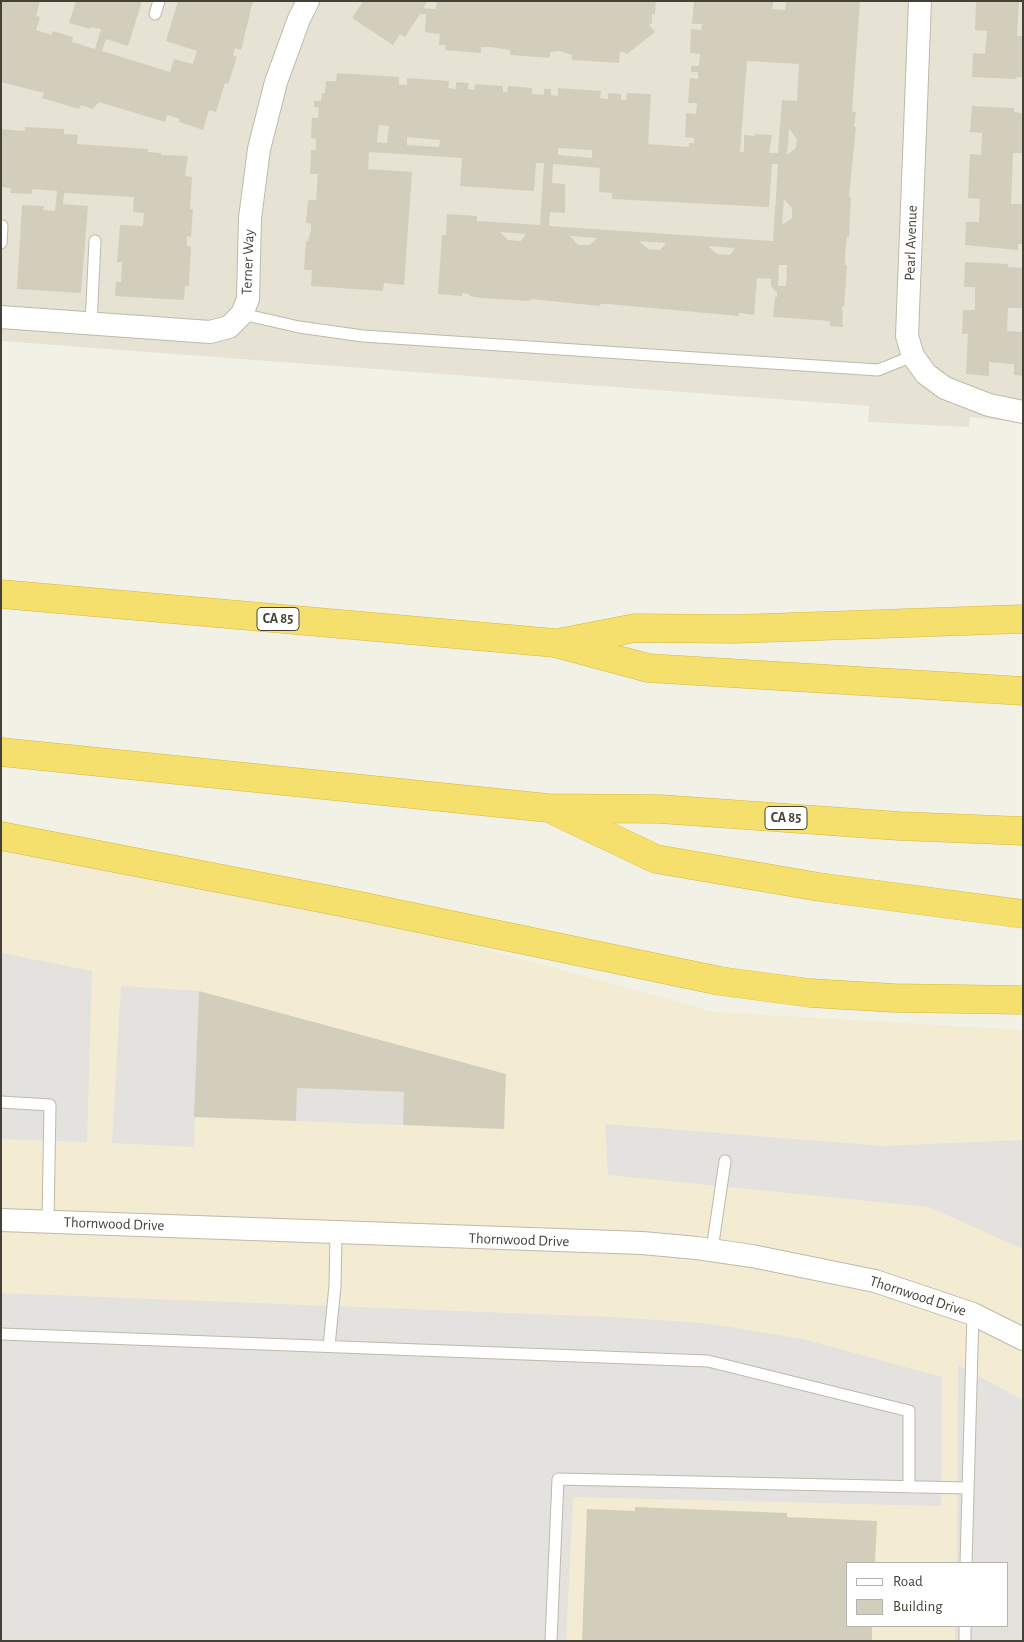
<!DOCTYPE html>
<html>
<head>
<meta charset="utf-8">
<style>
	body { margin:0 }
	#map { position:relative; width:1024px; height:1642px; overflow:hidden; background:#f2f1e6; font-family:"Alegreya Sans",sans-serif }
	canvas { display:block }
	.frame { position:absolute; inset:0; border:2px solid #444136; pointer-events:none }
	.legend { position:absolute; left:846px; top:1562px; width:162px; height:65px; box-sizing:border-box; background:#fff; border:1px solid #b4b3af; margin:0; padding:6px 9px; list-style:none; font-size:15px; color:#444136 }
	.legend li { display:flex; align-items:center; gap:10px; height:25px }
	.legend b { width:25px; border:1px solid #b4b3af }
</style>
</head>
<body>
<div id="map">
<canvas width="1024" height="1642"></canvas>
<div class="frame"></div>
<ul class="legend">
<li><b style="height:6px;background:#fff"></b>Road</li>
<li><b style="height:14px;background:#d3cebc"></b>Building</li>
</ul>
</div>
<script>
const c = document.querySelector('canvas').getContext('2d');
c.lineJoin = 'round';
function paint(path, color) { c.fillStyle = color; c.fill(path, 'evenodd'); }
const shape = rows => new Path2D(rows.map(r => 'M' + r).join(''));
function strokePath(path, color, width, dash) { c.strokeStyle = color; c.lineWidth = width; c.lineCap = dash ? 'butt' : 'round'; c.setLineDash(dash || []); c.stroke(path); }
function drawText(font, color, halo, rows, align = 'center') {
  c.font = font + ' "Alegreya Sans",sans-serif'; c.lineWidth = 4.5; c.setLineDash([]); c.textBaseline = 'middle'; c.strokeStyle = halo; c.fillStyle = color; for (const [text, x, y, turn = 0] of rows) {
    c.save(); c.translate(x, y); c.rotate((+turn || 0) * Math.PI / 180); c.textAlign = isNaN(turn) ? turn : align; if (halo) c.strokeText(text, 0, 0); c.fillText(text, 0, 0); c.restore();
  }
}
const residential = shape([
	[1,1,1023,1,1023,423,970,417,969,427,868,422,869,406,1,341]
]);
const commercial = shape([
	[1,827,335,908,715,1012,1023,1030,1023,1641,1,1641],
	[848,1563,1008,1563,1008,1626,848,1626]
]);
const parking = shape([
	[1,953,92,971,87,1142,1,1139],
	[121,986,199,991,194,1147,112,1143],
	[297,1088,404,1092,403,1125,296,1121],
	[605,1124,883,1146,1023,1140,1023,1249,929,1207,608,1175],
	[1,1293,610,1317,704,1323,803,1339,942,1377,941,1506,573,1497,566,1641,1,1641],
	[958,1365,1023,1400,1023,1641,955,1641,955,1626,1008,1626,1008,1563,957,1563]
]);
const building = shape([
	[2,1,40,1,36,16,40,17,36,30,52,35,52,31,73,37,72,42,95,49,101,29,91,27,90,29,69,23,76,1,142,1,128,46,106,39,102,51,170,72,174,59,193,64,197,51,166,41,178,1,253,1,241,50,235,48,233,55,237,57,228,84,225,83,216,112,209,110,203,130,179,122,180,119,167,115,165,122,99,102,93,109,81,105,79,109,42,98,44,93,1,82],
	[363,1,428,1,423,8,436,9,437,1,656,1,655,14,652,14,652,23,649,25,655,32,627,54,620,51,619,63,572,60,572,55,560,51,550,52,550,58,510,55,510,50,490,47,481,47,481,53,445,50,446,45,439,45,440,34,425,32,426,14,420,14,405,37,400,34,393,45,352,18],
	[694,1,774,1,772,9,785,10,786,1,860,1,852,112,856,112,854,127,856,127,849,197,851,197,849,237,847,237,845,257,845,265,847,265,844,307,842,306,843,327,830,326,830,321,773,317,775,297,777,297,777,293,771,286,771,279,757,278,754,315,739,313,739,316,608,304,600,304,600,306,530,299,530,301,482,298,469,296,469,294,462,293,462,296,438,294,442,235,446,235,447,214,477,216,477,221,540,225,544,163,536,163,534,191,460,186,462,158,369,152,368,169,412,172,404,285,384,283,383,291,311,286,312,270,304,270,306,241,308,241,311,230,311,224,306,223,308,200,316,200,318,174,310,174,311,150,316,150,316,139,311,138,312,118,318,118,319,108,314,107,314,101,321,101,322,93,325,93,326,81,336,81,337,73,399,77,399,85,407,85,407,78,449,81,448,88,456,89,456,82,469,83,468,89,474,90,475,84,503,86,503,92,507,92,508,86,532,88,532,94,544,95,544,89,551,89,551,95,558,96,558,88,601,91,600,98,608,99,608,93,621,94,621,100,626,100,627,93,651,94,648,144,689,147,689,143,694,143,694,138,685,137,686,113,696,114,697,103,688,103,690,78,698,79,698,72,691,72,691,66,699,66,700,54,690,53,691,29,701,30,702,24,692,24],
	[747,61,799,64,797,101,782,100,778,153,769,153,772,135,755,134,755,136,744,135,744,152,740,152],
	[379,125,389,126,387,143,377,142],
	[789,129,797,139,796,148,787,155],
	[407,137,440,140,439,147,407,145],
	[558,148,592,150,592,158,558,155],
	[553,164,600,168,599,192,612,193,612,199,769,207,772,164,778,164,773,241,549,226,550,212,565,213,565,184,552,183],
	[784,199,792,208,792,218,782,225],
	[500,232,526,234,521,241,508,240],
	[570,236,597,238,590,245,578,245],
	[639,241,666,243,660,250,648,249],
	[708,246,735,248,730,255,717,254],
	[779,265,787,265,786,286,778,286],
	[976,1,1019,1,1017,36,1023,36,1023,77,1017,77,1016,79,972,77,973,53,985,54,987,31,975,30],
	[972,106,1014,108,1014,112,1023,113,1023,153,1013,153,1011,204,1023,204,1023,244,1018,244,1018,250,965,245,966,222,979,222,980,199,968,198,970,154,981,155,982,133,970,132],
	[25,127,64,129,64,134,78,135,77,144,148,149,148,152,161,153,161,155,188,156,185,176,192,177,190,209,193,209,191,237,187,236,187,246,191,247,189,286,185,286,184,300,115,296,116,282,121,282,122,262,117,262,120,225,143,226,144,213,133,212,134,197,64,193,63,204,88,206,81,293,17,289,22,205,44,206,43,210,55,211,57,191,32,189,32,194,10,193,11,188,1,187,1,129,25,131],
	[965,262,1008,264,1008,267,1023,268,1023,308,1008,308,1007,331,1023,332,1023,376,1014,375,1014,364,989,362,989,376,966,374,968,334,962,334,963,310,975,310,975,287,964,287],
	[199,991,506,1074,504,1129,403,1125,404,1092,297,1088,296,1121,194,1117],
	[635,1507,787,1513,787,1517,877,1521,875,1563,848,1563,848,1626,872,1626,872,1641,582,1641,587,1509,635,1511]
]);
const lane = shape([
	[155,14,159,1],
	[1,243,2,226],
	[242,314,299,327,363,336,878,370,913,356],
	[91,324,95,241],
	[1,1102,50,1105,48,1222],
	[712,1250,725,1161],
	[1,1334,708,1361,909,1411,909,1487],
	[329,1346,335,1286,336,1234],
	[966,1563,973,1314],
	[551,1641,558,1479,968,1488],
	[965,1641,965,1626]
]);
const street = shape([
	[920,1,907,336,913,356,926,374,945,388,989,405,1023,412],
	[1,317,210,332,229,327,242,314,248,299,250,218,259,149,276,82,299,19,308,1],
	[1,1220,642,1243,697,1248,752,1256,875,1281,973,1314,1023,1339]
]);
const highway = shape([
	[1,594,555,643,648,668,1023,691],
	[563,642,635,628,735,629,1023,619],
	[1,752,548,808,660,809,899,826,1023,831],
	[557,812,656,859,819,887,1023,914],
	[1,836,341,902,720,981,810,993,894,998,1023,1000]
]);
const shields = [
	[278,619,42],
	[786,818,42]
];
const shieldNames = [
	["CA 85",278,619],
	["CA 85",786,818]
];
const streetNames = [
	["Pearl Avenue",911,243,-88],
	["Terner Way",248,262,-88],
	["Thornwood Drive",114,1224,2],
	["Thornwood Drive",519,1240,2],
	["Thornwood Drive",918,1296,18]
];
paint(residential, '#e6e3d4');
paint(commercial, '#f3ebd2');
paint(parking, '#e3e2de');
paint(building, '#d3cebc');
strokePath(lane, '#bdbaa9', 13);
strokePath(street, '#bdbaa9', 24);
strokePath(highway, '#d5b83e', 29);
strokePath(lane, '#fff', 11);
strokePath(street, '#fff', 22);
strokePath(highway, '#f6e06d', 28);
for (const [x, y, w] of shields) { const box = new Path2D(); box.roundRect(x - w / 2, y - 11.5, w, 23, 4); c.fillStyle = '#fff'; c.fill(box); strokePath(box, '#444136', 1); }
drawText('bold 14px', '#444136', null, shieldNames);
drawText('15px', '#444136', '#fff', streetNames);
</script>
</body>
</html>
